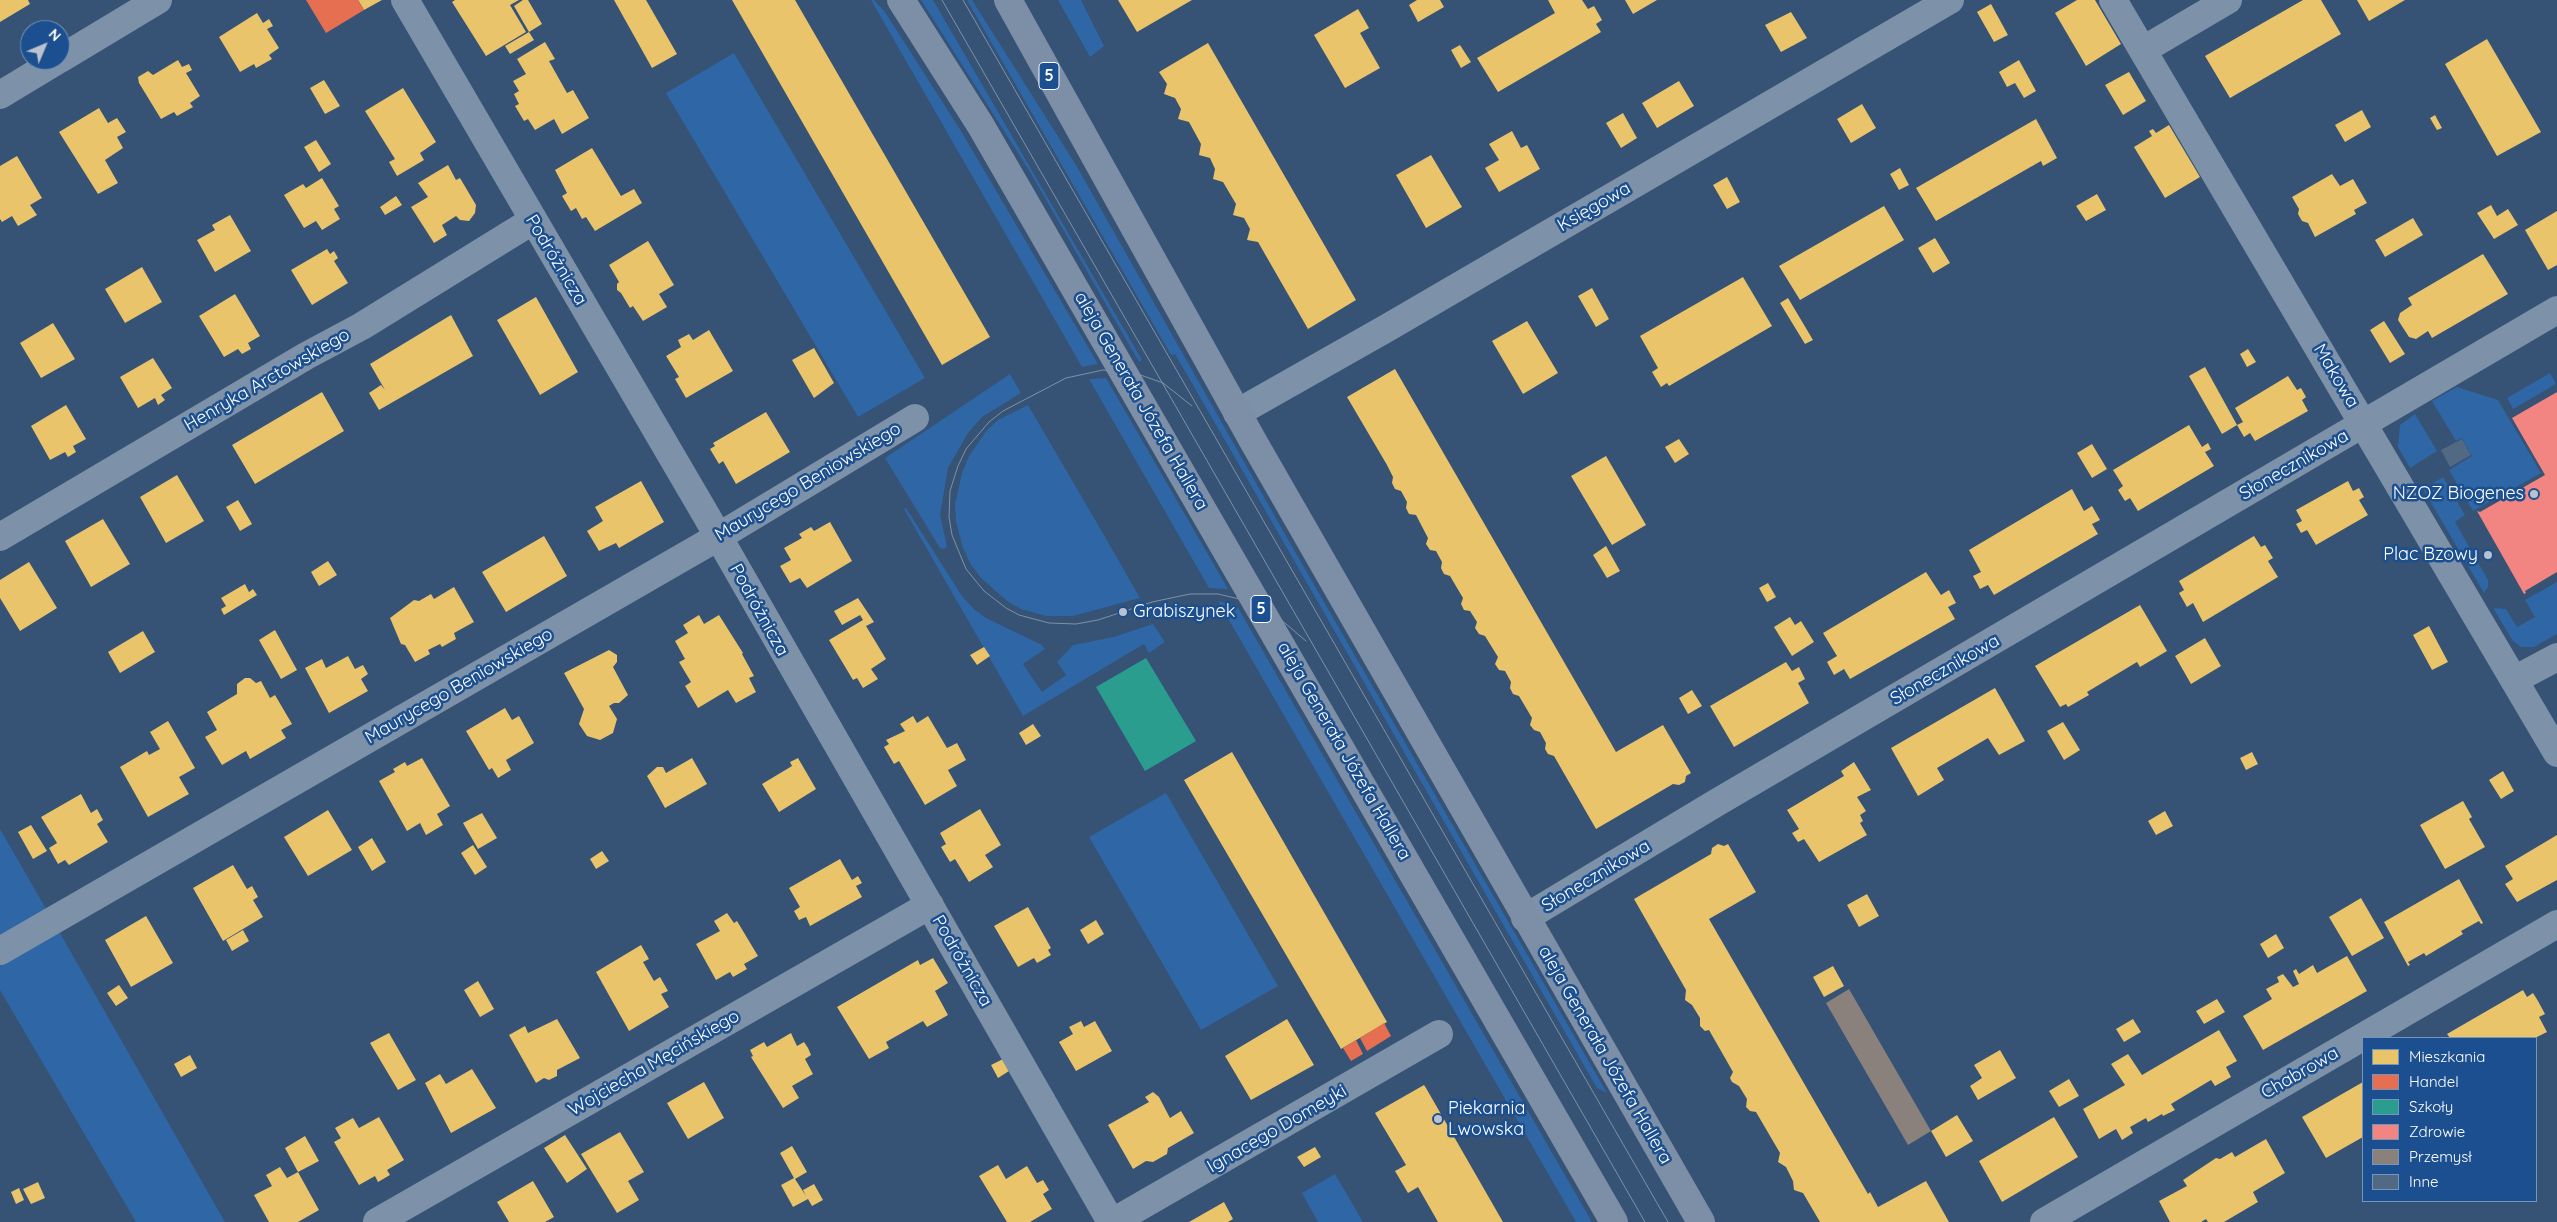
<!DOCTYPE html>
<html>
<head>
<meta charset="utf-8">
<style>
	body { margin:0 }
	#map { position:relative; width:2557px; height:1222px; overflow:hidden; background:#365274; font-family:Quicksand,sans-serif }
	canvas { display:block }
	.legend { position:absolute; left:2362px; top:1037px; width:175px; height:165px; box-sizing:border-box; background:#1b4f8f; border:1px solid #7695bc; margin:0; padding:6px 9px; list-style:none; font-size:15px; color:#fff }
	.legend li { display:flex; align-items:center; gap:10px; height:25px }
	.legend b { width:25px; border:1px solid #7695bc }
	.north { position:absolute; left:20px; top:20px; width:50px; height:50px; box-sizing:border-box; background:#1b4f8f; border:1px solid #7695bc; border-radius:50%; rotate:45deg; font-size:14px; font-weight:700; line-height:20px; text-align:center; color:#fff }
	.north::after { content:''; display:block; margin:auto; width:18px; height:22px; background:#b9c2ce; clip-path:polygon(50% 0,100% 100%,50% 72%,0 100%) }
</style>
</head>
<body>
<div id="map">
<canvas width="2557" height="1222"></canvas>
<ul class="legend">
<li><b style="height:14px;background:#e9c46a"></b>Mieszkania</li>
<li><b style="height:14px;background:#e76f51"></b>Handel</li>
<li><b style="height:14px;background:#2a9d8f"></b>Szkoły</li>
<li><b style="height:14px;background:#f28482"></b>Zdrowie</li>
<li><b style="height:14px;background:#8a817c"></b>Przemysł</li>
<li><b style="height:14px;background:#526984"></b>Inne</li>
</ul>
<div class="north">N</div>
</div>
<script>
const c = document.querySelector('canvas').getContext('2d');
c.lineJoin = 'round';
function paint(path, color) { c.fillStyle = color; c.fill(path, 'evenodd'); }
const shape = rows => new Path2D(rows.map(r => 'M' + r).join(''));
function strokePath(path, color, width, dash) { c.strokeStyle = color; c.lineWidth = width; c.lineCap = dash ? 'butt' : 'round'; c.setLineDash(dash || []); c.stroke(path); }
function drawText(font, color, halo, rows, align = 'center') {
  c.font = font + ' Quicksand,sans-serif'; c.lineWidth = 5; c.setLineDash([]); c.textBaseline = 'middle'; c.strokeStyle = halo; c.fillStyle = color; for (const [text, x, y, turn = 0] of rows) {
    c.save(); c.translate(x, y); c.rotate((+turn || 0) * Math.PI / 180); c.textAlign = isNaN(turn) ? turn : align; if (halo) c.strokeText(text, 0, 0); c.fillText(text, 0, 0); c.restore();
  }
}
const green = shape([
	[871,0,874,0,885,12,961,131,1098,364,1082,367],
	[921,0,933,0,1142,360,1139,362,1030,172],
	[967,0,972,0,1076,165,1290,543,1607,1093,1597,1088,1234,456,1175,354,1171,355],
	[1058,0,1081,0,1104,46,1090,57],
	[734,53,925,378,858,417,666,93],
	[2550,373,2556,384,2513,409,2507,398],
	[1010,374,1021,393,982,417,968,433,948,468,940,515,947,546,944,549,940,548,885,458],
	[1106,378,1228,589,1209,588,1089,379],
	[2457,387,2498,400,2541,473,2473,511,2449,470,2472,456,2462,438,2456,441,2432,401],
	[1028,405,1097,523,1140,598,1073,616,1046,616,1021,609,1007,601,981,578,971,565,963,548,956,522,955,504,962,473,969,456,987,430,998,420],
	[2415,414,2437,451,2410,468,2398,447,2400,425],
	[2443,477,2465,515,2455,522,2488,580,2488,587,2484,593,2423,489],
	[906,508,962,596,974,609,986,618,1042,645,1045,649,1023,664,1042,692,1066,675,1057,662,1073,645,1114,637,1153,624,1165,642,1149,653,1144,644,1023,716,904,509],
	[2557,582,2557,634,2534,647,2521,647,2513,641,2493,608,2506,609,2517,627,2535,617,2525,600],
	[1218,601,1237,606,1592,1222,1576,1222],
	[1166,793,1278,986,1201,1030,1089,837],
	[0,829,64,940,225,1222,136,1222,0,990],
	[1335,1174,1363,1222,1318,1222,1302,1193]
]);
const homes = shape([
	[0,0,28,0,30,4,0,22],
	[358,0,382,0,364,10],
	[455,0,519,0,510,5,526,32,486,56,452,2],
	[523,0,528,0,542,24,529,32,514,6],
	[614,0,646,0,677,54,652,68],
	[732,0,795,0,990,337,942,365],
	[1118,0,1192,0,1137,32],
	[1417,0,1440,0,1444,7,1418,22,1409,5],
	[1548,0,1582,0,1588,9,1594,6,1602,20,1596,24,1601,32,1498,92,1477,58,1555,13],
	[1625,0,1657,0,1633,14],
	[2077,0,2095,0,2121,44,2086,66,2055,13],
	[2303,0,2321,0,2341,34,2230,98,2205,56],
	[2357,0,2405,0,2369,21],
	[1991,4,2008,35,1994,42,1977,12],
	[1358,9,1369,28,1360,33,1380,68,1345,88,1314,35],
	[1791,12,1807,38,1781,52,1765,25],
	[257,13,263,23,269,19,273,26,267,29,279,48,269,55,272,59,256,68,254,64,240,72,219,37],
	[529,32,534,40,510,54,505,46],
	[2487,39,2541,132,2497,156,2445,64],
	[545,42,555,59,549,61,567,93,573,90,589,118,562,134,554,119,535,130,528,119,524,121,515,106,519,104,514,94,519,91,513,81,526,74,517,59],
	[1208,43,1356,300,1308,329,1258,242,1247,240,1250,229,1244,218,1233,215,1236,204,1223,182,1213,179,1215,169,1210,158,1199,155,1201,144,1189,122,1178,119,1181,109,1175,98,1164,94,1167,84,1159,72],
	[1460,45,1471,62,1461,68,1451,50],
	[178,60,182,67,189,64,192,70,186,73,200,96,190,103,193,107,177,116,174,112,161,119,139,83,138,77,148,71,153,75],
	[2019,60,2036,91,2024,98,2015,83,2007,87,1999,72],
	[2129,72,2146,101,2123,115,2105,85],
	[324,80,340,106,325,114,310,88],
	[1679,81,1694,106,1657,128,1642,103],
	[403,88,436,142,420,153,424,160,397,176,389,162,395,159,365,111],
	[1862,104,1876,128,1851,143,1837,119],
	[99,108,108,123,117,118,126,132,117,137,123,148,105,160,118,183,98,194,59,132],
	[2362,110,2371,127,2345,142,2335,125],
	[1623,113,1637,138,1621,148,1606,123],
	[2435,115,2442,128,2437,130,2430,118],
	[2036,119,2057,158,2043,166,2041,161,1936,221,1916,188],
	[2169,125,2200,177,2165,198,2134,147,2152,136,2149,131,2153,129,2156,133],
	[1512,131,1521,148,1527,145,1540,169,1499,192,1485,168,1499,160,1489,144],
	[316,140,331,164,319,172,304,147],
	[592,148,621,196,634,189,642,203,595,231,586,217,582,219,576,208,571,211,562,196,567,193,555,170],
	[1431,155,1462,207,1426,228,1396,175],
	[17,156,42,198,30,205,37,215,18,226,12,216,2,222,0,219,0,166],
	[448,165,456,180,460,178,476,205,475,213,469,221,460,220,456,216,442,225,447,235,434,243,411,207,428,197,418,183],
	[1900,168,1909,185,1899,190,1890,174],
	[2332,174,2340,186,2353,179,2367,203,2354,210,2356,214,2315,237,2308,223,2302,221,2298,214,2299,209,2292,197],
	[1727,177,1740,202,1727,209,1713,185],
	[322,178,339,206,334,209,340,219,322,230,316,221,304,228,284,195,303,184,306,188],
	[2097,194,2106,210,2086,221,2076,206],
	[396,196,402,205,385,215,380,207],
	[2491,205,2497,216,2508,209,2518,225,2494,239,2477,213],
	[1884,206,1904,240,1800,300,1779,266],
	[2557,211,2557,265,2548,270,2525,230],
	[230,215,251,251,215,272,197,240,215,230,212,225],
	[2413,218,2423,235,2385,257,2375,240],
	[1935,238,1950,263,1933,273,1918,248],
	[648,241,674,285,659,294,667,307,643,321,633,306,630,308,621,293,617,290,617,284,619,282,609,265],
	[327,249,330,254,334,251,338,258,334,261,348,283,312,305,291,270],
	[2483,254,2508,294,2432,338,2428,331,2416,339,2409,337,2398,320,2400,313,2412,305,2408,298],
	[142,267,162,302,125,323,105,289],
	[1743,277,1772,326,1669,386,1667,383,1661,387,1652,372,1658,368,1640,336],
	[1592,288,1609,319,1596,327,1578,296],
	[235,294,260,336,248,343,251,349,242,354,238,349,224,357,199,316],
	[536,297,578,372,540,395,497,320],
	[1788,298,1813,340,1805,344,1780,303],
	[451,315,473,356,379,410,369,393,381,385,385,390,370,364],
	[1527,321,1558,373,1523,394,1492,341],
	[2384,321,2405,354,2390,363,2370,330],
	[53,323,75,359,41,378,20,343],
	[709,330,733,371,686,398,675,379,679,377,666,356,681,347,678,340,689,334,693,340],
	[814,348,834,383,814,398,792,360],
	[2248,349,2256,362,2247,367,2240,354],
	[153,358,172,388,161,395,165,400,158,405,155,398,138,408,120,377],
	[2205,367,2237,425,2243,422,2235,408,2288,376,2297,390,2301,388,2306,397,2302,400,2308,411,2255,441,2250,433,2244,437,2237,425,2222,434,2189,376],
	[1395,369,1616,752,1663,725,1691,773,1686,776,1685,782,1679,785,1673,784,1596,829,1554,756,1548,754,1545,749,1546,743,1540,732,1534,730,1530,725,1532,718,1519,696,1513,694,1510,688,1511,682,1505,671,1499,670,1495,664,1498,657,1485,636,1479,634,1475,628,1477,622,1470,611,1464,610,1461,604,1463,598,1450,576,1444,574,1441,568,1442,562,1436,551,1430,550,1426,544,1428,538,1416,515,1409,514,1406,508,1407,502,1401,491,1395,489,1392,483,1393,477,1387,465,1347,397],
	[322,392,344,431,255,484,232,445],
	[66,405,86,439,73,446,76,452,68,457,65,452,50,460,31,426],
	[766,412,790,452,736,484,723,461,719,464,710,449,715,446,713,443],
	[2189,425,2202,447,2208,443,2211,449,2205,452,2214,466,2138,511,2130,498,2125,501,2118,490,2123,486,2113,470],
	[1679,439,1689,454,1675,463,1665,447],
	[2092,444,2107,469,2092,478,2077,453],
	[1606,456,1646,525,1612,545,1571,476],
	[177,475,204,521,166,543,140,497],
	[641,481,664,522,619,548,616,543,599,551,587,531,603,521,595,507],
	[2348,481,2353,491,2359,488,2364,497,2359,500,2368,515,2316,545,2307,530,2301,533,2296,524,2302,521,2296,510],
	[2072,489,2084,511,2092,506,2100,520,2092,524,2098,534,1994,595,1988,585,1980,589,1973,576,1981,572,1969,550],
	[238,500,252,524,240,531,226,507],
	[103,519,130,564,91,587,65,541],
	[830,522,852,561,807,588,800,578,790,583,780,566,791,560,784,548,802,538,799,534,811,527,814,531],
	[544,536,567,576,506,612,482,572],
	[2254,536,2261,547,2265,545,2273,558,2268,561,2278,577,2203,622,2193,603,2187,607,2179,593,2184,590,2179,581],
	[1606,546,1620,571,1607,578,1593,555],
	[328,561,337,575,319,586,311,572],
	[29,562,57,608,20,631,0,598,0,580],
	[1926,572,1941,595,1949,590,1956,603,1948,607,1955,619,1850,679,1844,669,1834,675,1827,662,1837,656,1823,633],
	[1768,583,1776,597,1767,602,1759,588],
	[245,584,249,592,253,589,257,595,224,615,221,609,226,606,221,598],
	[454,587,474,622,454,633,456,639,442,647,440,644,428,650,430,654,415,662,405,645,401,644,390,618,414,600,419,601,431,594,434,599],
	[858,598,874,622,866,626,886,659,871,669,878,679,863,688,857,678,853,680,829,640,863,620,860,615,842,625,834,611],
	[2140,605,2167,651,2140,667,2137,662,2087,692,2089,695,2068,707,2066,704,2060,707,2035,666],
	[699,615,704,624,719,615,743,653,742,654,754,676,749,678,756,692,736,703,728,690,698,708,685,686,691,682,679,662,685,659,675,641,688,633,683,625],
	[1790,617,1795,625,1801,621,1814,642,1792,656,1774,627],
	[2429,626,2448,662,2432,670,2413,635],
	[275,630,297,670,281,679,259,640],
	[143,631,155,652,120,673,108,652],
	[2205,638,2221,666,2191,684,2175,656],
	[984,647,990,656,977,665,970,655],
	[609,650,617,655,617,662,613,667,628,695,619,703,614,703,609,706,617,719,613,733,600,740,587,736,579,724,584,709,564,673],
	[348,656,355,669,363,665,368,674,361,679,368,691,329,713,305,668,322,659,326,668],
	[1786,662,1792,671,1799,667,1805,679,1798,683,1809,703,1734,747,1710,706],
	[245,678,250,678,256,683,261,681,270,698,275,695,292,724,281,730,286,738,250,759,246,751,222,765,205,737,217,730,207,712,237,694,237,684],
	[1995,688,2025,741,1999,755,1988,738,1937,768,1944,780,1918,796,1891,748],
	[1692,690,1702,706,1688,714,1679,698],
	[505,708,512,720,519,716,534,743,506,760,511,770,498,778,492,768,489,770,466,731],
	[913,716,917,723,928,716,947,748,957,743,966,760,948,770,957,786,925,805,899,761,894,764,884,747,889,744,886,740,905,731,900,724],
	[168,721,195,768,179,777,189,794,148,817,120,767,147,751,149,755,160,749,150,732],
	[2063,722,2080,750,2064,760,2047,731],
	[1033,724,1041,736,1026,745,1019,733],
	[1232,752,1387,1022,1341,1049,1184,780],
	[2252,752,2258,764,2246,770,2240,758],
	[422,758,450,806,437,814,443,825,426,835,420,823,407,831,379,781,395,772,393,769,405,762,407,766],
	[692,758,707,784,665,808,647,776,657,767,663,767,666,773],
	[798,758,816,789,779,812,762,784,792,766,790,762],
	[1854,762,1871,790,1857,797,1866,811,1860,815,1863,821,1860,823,1867,835,1819,862,1804,839,1798,842,1792,833,1799,829,1787,810,1844,776,1841,771],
	[2503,771,2514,791,2501,799,2489,780],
	[81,794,91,813,97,809,103,820,97,824,108,842,69,865,65,860,58,864,49,848,57,843,41,817],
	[2463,801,2472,817,2469,819,2485,847,2445,869,2420,825],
	[980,809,1001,845,985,855,993,867,969,882,955,859,950,862,941,847,946,844,940,833],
	[328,810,352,850,308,876,284,837],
	[2165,811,2173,826,2156,835,2148,821],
	[482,813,497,838,478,849,463,823],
	[31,825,47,851,33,859,18,832],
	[2557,835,2557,880,2517,902,2505,884,2513,879,2505,866],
	[372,838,386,862,372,871,358,847],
	[1718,844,1724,846,1728,844,1756,892,1709,919,1868,1194,1870,1192,1878,1207,1926,1181,1949,1222,1820,1222,1803,1193,1794,1190,1793,1181,1786,1167,1778,1162,1780,1153,1756,1112,1750,1111,1746,1107,1747,1099,1739,1086,1732,1082,1730,1078,1733,1072,1709,1030,1705,1031,1700,1026,1700,1018,1692,1005,1685,1000,1686,990,1634,899,1711,854,1712,848],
	[473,845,487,867,475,875,461,853],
	[602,851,609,861,596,869,590,859],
	[840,859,852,880,858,876,862,883,856,886,862,897,810,926,806,917,799,920,794,911,800,907,789,888],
	[233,865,247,889,252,886,258,897,253,900,263,917,223,941,193,888],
	[2459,879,2483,923,2481,924,2479,921,2461,931,2463,934,2426,956,2424,953,2408,962,2410,965,2408,966,2384,922],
	[1867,894,1879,916,1859,927,1847,905],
	[2361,898,2384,938,2352,956,2329,917],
	[1028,907,1051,948,1048,950,1051,955,1037,963,1034,958,1018,967,994,926],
	[727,913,734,923,737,921,758,956,744,964,747,969,733,977,730,972,716,980,696,944,720,931,714,921],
	[146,916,173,963,131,987,105,940],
	[1096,920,1104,934,1088,944,1080,930],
	[243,930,249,941,232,951,226,940],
	[2276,934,2284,948,2268,958,2260,944],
	[641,945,649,959,643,962,654,981,660,977,668,991,661,994,669,1007,629,1031,596,972],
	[2347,956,2367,991,2263,1050,2243,1016,2272,999,2266,989,2279,982,2277,977,2283,974,2293,987,2299,984,2293,971,2296,969,2299,974,2313,965,2317,973],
	[933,958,948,983,935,991,948,1015,927,1027,923,1021,886,1042,889,1048,869,1059,837,1007,918,960,920,965],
	[1833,966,1844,986,1824,997,1813,977],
	[478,981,494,1009,480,1017,464,990],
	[119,985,128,998,116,1006,107,993],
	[2523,990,2527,997,2533,993,2538,1001,2545,1014,2539,1017,2547,1032,2535,1038,2450,1038,2447,1034],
	[2217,999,2225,1012,2204,1024,2196,1011],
	[557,1019,580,1058,557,1070,557,1076,549,1080,544,1078,536,1083,509,1035,525,1026,528,1033],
	[1287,1019,1314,1065,1251,1100,1225,1056],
	[2133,1019,2141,1032,2124,1042,2116,1029],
	[1081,1021,1084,1027,1095,1021,1112,1051,1076,1071,1059,1042,1073,1034,1069,1027],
	[2219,1030,2237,1061,2226,1067,2231,1077,2215,1086,2211,1080,2171,1104,2175,1110,2163,1116,2162,1114,2148,1122,2146,1118,2130,1127,2133,1133,2122,1140,2116,1129,2099,1139,2083,1109,2125,1085,2111,1064,2128,1054,2142,1075],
	[389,1033,416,1080,398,1090,370,1043],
	[791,1033,797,1046,804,1042,808,1048,811,1055,805,1059,813,1074,792,1086,799,1098,783,1108,751,1057,753,1056,750,1050,764,1042,767,1047],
	[2000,1050,2016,1078,1978,1100,1970,1086,1982,1078,1974,1065],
	[190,1055,197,1068,181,1077,174,1064],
	[1003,1059,1009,1071,998,1078,991,1065],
	[472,1069,496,1108,451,1133,425,1083,440,1074,446,1084],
	[2069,1079,2079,1096,2059,1107,2049,1091],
	[704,1082,724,1118,688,1139,667,1103],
	[2363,1082,2363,1137,2326,1158,2302,1117],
	[1424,1085,1426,1088,1503,1222,1438,1222,1418,1187,1408,1193,1395,1171,1406,1165,1375,1113],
	[1153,1092,1159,1097,1170,1118,1181,1111,1194,1133,1168,1148,1167,1154,1153,1162,1146,1161,1133,1169,1108,1125,1149,1102,1145,1097],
	[1957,1115,1973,1141,1946,1157,1931,1131],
	[379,1117,404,1160,387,1170,390,1175,378,1182,375,1176,359,1185,334,1142,341,1138,335,1128,353,1118,359,1128],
	[2054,1117,2078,1157,2002,1202,1979,1161],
	[620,1132,644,1172,628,1181,639,1200,617,1213,581,1154],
	[565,1135,587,1169,567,1183,544,1148],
	[305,1136,319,1161,298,1172,285,1148],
	[2266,1139,2285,1173,2253,1192,2258,1202,2224,1222,2208,1222,2206,1219,2201,1222,2170,1222,2159,1201,2187,1186,2183,1180,2216,1158,2220,1159,2232,1152,2235,1157],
	[792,1146,807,1172,795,1179,806,1196,803,1190,814,1184,823,1200,812,1206,808,1199,793,1207,781,1185,794,1178,780,1153],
	[1315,1147,1321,1157,1304,1167,1297,1157],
	[998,1165,1006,1179,1027,1166,1037,1183,1043,1180,1049,1190,1043,1194,1052,1209,1030,1222,1007,1222,979,1176],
	[280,1167,287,1178,298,1172,319,1210,298,1222,269,1222,254,1195,272,1186,266,1175],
	[533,1181,554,1217,545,1222,509,1222,497,1202],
	[38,1182,45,1198,31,1204,23,1189],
	[19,1188,24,1200,16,1204,11,1192],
	[1224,1202,1233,1219,1228,1222,1189,1222]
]);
const shops = shape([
	[306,0,358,0,364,10,326,33],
	[1384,1023,1391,1036,1367,1051,1360,1038],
	[1356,1040,1363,1054,1351,1061,1343,1048]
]);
const schools = shape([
	[1146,658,1196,741,1145,771,1096,687]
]);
const health = shape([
	[2557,392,2557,572,2525,591,2526,593,2524,594,2477,511,2480,512,2545,475,2512,418]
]);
const industry = shape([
	[1849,989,1931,1131,1908,1145,1826,1003]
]);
const building = shape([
	[2462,439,2471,455,2450,467,2441,450]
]);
const minor = shape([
	[405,0,706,515,1111,1222],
	[2113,0,2557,753],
	[2143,50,2228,0],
	[60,59,158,0],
	[0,95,58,60],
	[1237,413,1387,328,1950,0],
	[0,537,306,356,362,326,532,221],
	[2514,680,2557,657],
	[1525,918,1716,803,2557,310],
	[0,951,718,537,915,418],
	[377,1222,930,905],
	[1113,1222,1439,1034],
	[2044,1222,2557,924]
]);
const major = shape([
	[901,0,981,126,1614,1222],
	[1008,0,1253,441,1701,1222]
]);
const tram = shape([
	[942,0,1645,1222],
	[963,0,1668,1222],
	[1192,406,1163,383,1135,373,1103,370,1066,378,1003,411,989,422,966,449,958,466,950,491,949,517,952,535,966,569,984,591,1006,608,1019,615,1049,623,1076,624,1098,620,1152,602,1190,594,1218,594,1248,601,1273,613,1306,641]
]);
const markers = [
	[2534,494,5,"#b9c2ce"],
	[2488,555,5,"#b9c2ce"],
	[1123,612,5,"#b9c2ce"],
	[1438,1119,5,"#b9c2ce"]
];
const shields = [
	[1049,76,20],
	[1261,609,20]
];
const shieldNames = [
	["5",1049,76],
	["5",1261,609]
];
const streetNames = [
	["Księgowa",1594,207,-30],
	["Podróżnicza",556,260,59],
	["Makowa",2336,376,59],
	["Henryka Arctowskiego",267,380,-30],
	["aleja Generała Józefa Hallera",1141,401,60],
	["Słonecznikowa",2294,465,-30],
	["Maurycego Beniowskiego",808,482,-31],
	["Podróżnicza",759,610,61],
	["Słonecznikowa",1945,670,-30],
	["Maurycego Beniowskiego",459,686,-30],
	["aleja Generała Józefa Hallera",1344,751,60],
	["Słonecznikowa",1596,876,-31],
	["Podróżnicza",962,961,60],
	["aleja Generała Józefa Hallera",1605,1055,60],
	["Wojciecha Męcińskiego",654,1063,-30],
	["Chabrowa",2300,1073,-30],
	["Ignacego Domeyki",1277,1129,-30]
];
const poiNames = [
	["NZOZ Biogenes",2524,494],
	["Plac Bzowy",2478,555],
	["Grabiszynek",1133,612,"left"],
	["Piekarnia",1448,1109,"left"],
	["Lwowska",1448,1130,"left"]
];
paint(green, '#2f66a5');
paint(homes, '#e9c46a');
paint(shops, '#e76f51');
paint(schools, '#2a9d8f');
paint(health, '#f28482');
paint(industry, '#8a817c');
paint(building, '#526984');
strokePath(minor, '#7d92a8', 28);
strokePath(major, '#7d8ea7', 28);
strokePath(tram, '#7e92a7', 1);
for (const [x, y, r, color] of markers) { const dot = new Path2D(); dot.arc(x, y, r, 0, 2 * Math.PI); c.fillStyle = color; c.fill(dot); strokePath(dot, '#1b4f8f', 2); }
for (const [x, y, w] of shields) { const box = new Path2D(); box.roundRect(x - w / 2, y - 13.5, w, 27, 4); c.fillStyle = '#1b4f8f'; c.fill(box); strokePath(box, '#fff', 1); }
drawText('bold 16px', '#fff', null, shieldNames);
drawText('18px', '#fff', '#1b4f8f', streetNames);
drawText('18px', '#fff', '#1b4f8f', poiNames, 'right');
</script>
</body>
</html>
